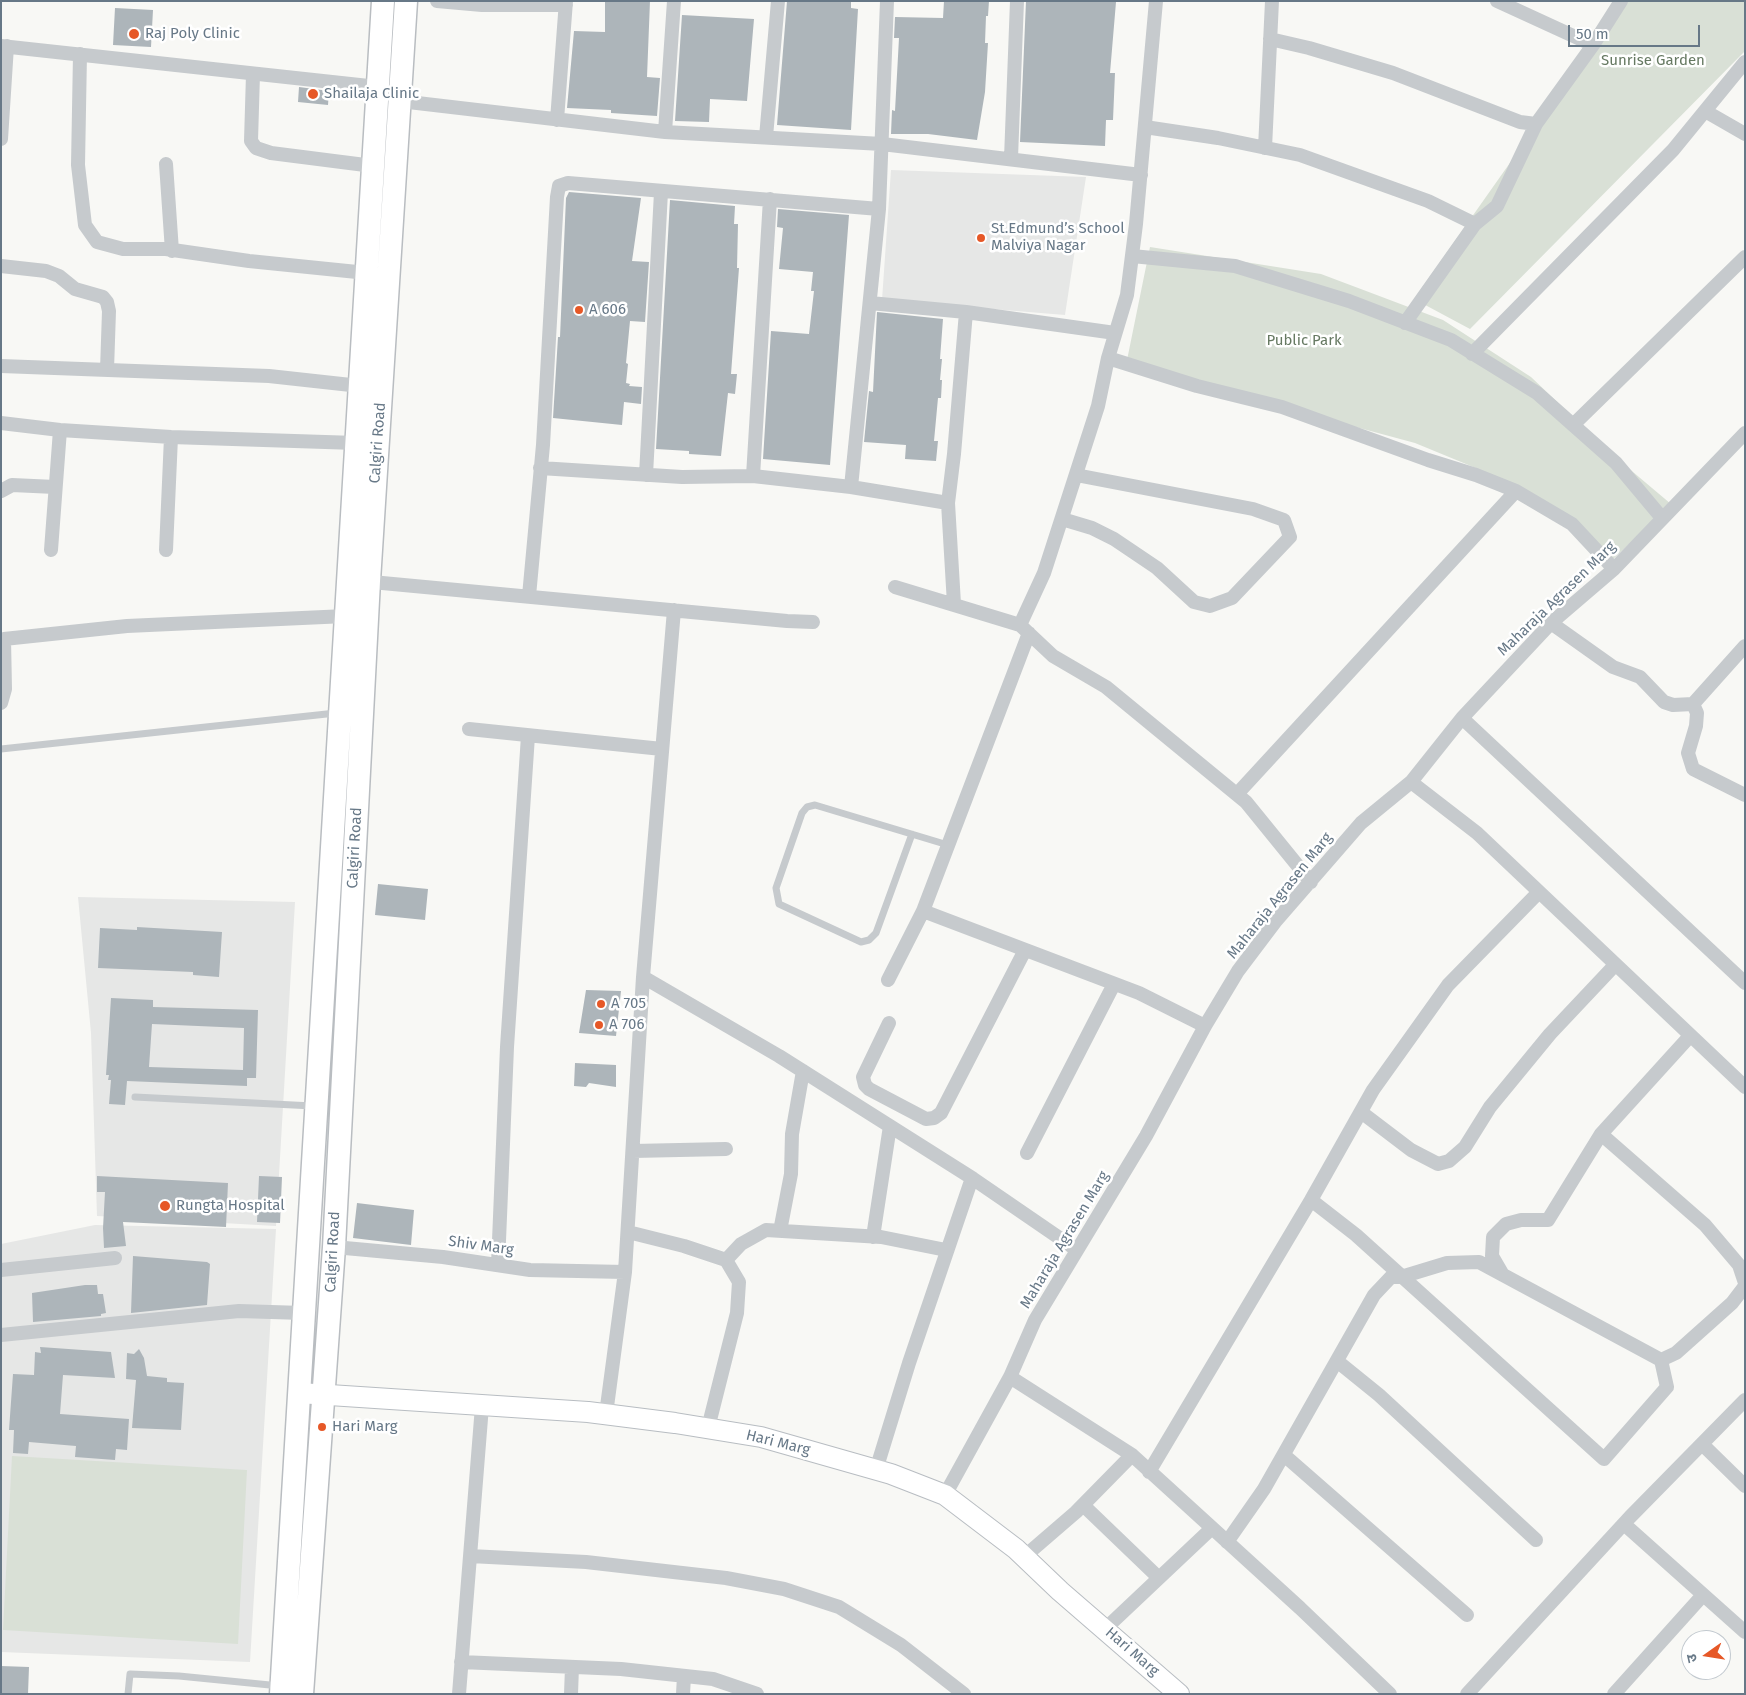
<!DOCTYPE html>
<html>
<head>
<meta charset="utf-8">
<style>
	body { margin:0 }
	#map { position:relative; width:1746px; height:1695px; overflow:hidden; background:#f8f8f5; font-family:"Fira Sans","Noto Sans Devanagari",sans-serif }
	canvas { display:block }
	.frame { position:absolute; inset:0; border:2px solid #677887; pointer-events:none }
	.north { position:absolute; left:1681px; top:1630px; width:50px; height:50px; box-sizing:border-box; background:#fff; border:1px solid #c2c9cf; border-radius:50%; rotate:257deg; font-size:14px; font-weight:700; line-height:20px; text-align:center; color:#677887 }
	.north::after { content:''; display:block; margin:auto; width:18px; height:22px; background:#e65827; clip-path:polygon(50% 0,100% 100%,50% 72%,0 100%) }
	.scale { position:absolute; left:1568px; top:25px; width:132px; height:22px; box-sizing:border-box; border:2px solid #677887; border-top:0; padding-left:6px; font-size:15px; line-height:18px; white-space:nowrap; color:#677887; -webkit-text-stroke:4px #fff; paint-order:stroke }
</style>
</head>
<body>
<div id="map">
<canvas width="1746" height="1695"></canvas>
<div class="frame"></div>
<div class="north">उ</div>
<div class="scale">50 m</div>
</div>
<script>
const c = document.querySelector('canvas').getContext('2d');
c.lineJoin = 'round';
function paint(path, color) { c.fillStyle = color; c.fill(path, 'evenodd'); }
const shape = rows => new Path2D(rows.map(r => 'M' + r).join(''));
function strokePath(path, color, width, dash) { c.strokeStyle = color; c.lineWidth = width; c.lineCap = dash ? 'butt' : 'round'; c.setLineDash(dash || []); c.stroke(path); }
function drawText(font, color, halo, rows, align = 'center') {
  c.font = font + ' "Fira Sans",sans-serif'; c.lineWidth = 5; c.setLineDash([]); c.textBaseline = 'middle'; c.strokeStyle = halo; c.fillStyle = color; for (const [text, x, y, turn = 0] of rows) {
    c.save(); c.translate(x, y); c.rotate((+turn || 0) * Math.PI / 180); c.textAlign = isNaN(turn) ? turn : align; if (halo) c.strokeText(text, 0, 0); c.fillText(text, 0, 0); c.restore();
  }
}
const built = shape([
	[891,170,1086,177,1065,315,882,300],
	[78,897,295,902,276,1226,97,1216,91,1033],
	[95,1225,276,1229,250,1662,1,1652,1,1244]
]);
const green = shape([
	[1624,1,1745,1,1745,51,1470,329,1414,299],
	[1150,247,1321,274,1443,320,1531,377,1614,456,1671,504,1608,564,1517,485,1415,443,1126,365],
	[12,1456,247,1470,238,1644,3,1630]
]);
const building = shape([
	[605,1,650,1,647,77,660,78,657,116,611,113,611,110,567,108,574,31,605,32],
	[787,1,851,1,851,8,858,9,851,130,777,125],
	[944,1,989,1,988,16,986,16,985,43,988,43,985,92,977,140,928,134,891,134,892,110,895,111,899,38,894,38,895,17,943,18],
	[1026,1,1116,2,1110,73,1115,73,1113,120,1106,120,1105,146,1020,142],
	[115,8,153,10,151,47,113,45],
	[682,15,754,19,747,101,710,99,709,122,675,121],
	[299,87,329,91,328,105,298,102],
	[569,192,641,198,632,261,649,262,645,322,630,321,626,363,628,364,626,383,630,384,629,386,642,387,641,404,624,402,622,425,553,418,558,337,560,337,566,198],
	[670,200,735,206,734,224,738,224,737,268,739,268,731,374,737,374,735,394,728,393,721,456,689,454,689,451,656,449],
	[778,209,849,215,830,465,763,459,771,331,809,334,814,291,811,291,813,272,779,269,783,228,777,227],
	[877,312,943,319,940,359,942,359,940,380,942,380,941,398,938,398,934,441,938,441,936,461,905,459,906,445,864,442,869,391,873,392],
	[378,884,428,889,425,920,375,915],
	[137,927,222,932,219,977,193,975,193,972,98,968,100,928,137,930],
	[586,990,621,991,616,1036,579,1033],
	[111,998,153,1000,153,1007,258,1010,256,1078,247,1078,247,1086,127,1081,125,1105,109,1104,111,1080,108,1080,109,1075,106,1075],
	[152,1024,244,1028,243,1070,149,1067],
	[575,1063,616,1065,616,1087,589,1083,586,1087,574,1086],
	[97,1176,228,1183,226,1227,123,1222,126,1246,104,1248,103,1228,105,1192,97,1192],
	[259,1176,282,1177,280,1223,257,1222],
	[357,1203,414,1210,411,1245,353,1238],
	[133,1256,207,1262,210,1264,207,1305,131,1313],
	[85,1285,97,1285,98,1294,103,1294,106,1313,101,1314,101,1316,33,1322,32,1293],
	[40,1347,111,1352,115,1378,63,1375,60,1414,129,1419,127,1450,116,1449,115,1460,75,1457,76,1446,29,1442,28,1454,13,1453,14,1430,9,1430,13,1374,34,1375,35,1352,41,1353],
	[139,1349,144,1358,147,1376,167,1378,167,1382,184,1383,181,1430,132,1428,136,1380,126,1379,127,1353,134,1354],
	[1,1666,29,1667,28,1694,1,1694]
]);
const lane = shape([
	[1,749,336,713],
	[912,834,876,933,869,940,861,942,779,904,776,888,802,813,807,807,815,805,948,845],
	[135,1097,313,1106],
	[128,1694,130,1674,179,1676,280,1686]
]);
const street = shape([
	[437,1,482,5,566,5],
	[1497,1,1593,45],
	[1270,39,1309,48,1393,73,1520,122,1536,124,1593,45,1621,1],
	[1,46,378,87],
	[80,54,78,165,85,225,97,242,123,249,166,249,249,261,367,273],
	[253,74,251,141,256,148,271,153,373,166],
	[400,101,665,132,882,144,1141,175],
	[1705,111,1745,134],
	[557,120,566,1],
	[1145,127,1218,138,1300,155,1428,201,1475,224],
	[665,132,674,1],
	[766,137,778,1],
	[1,139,7,46],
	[1265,148,1272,1],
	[1011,158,1017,1],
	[166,164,172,251],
	[1132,256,1235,266,1349,301,1451,340,1537,393,1616,463,1662,518],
	[1,266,46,271,59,276,75,289,103,297,107,302,109,311,107,370],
	[870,303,966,312,1115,333],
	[1405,323,1475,224,1497,206,1536,124],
	[1472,354,1673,150,1745,62],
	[1108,358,1197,386,1282,407,1428,460,1476,475,1516,491,1572,524,1614,569],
	[1,366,269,376,360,386],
	[1,423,60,430,171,437,356,443],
	[1573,425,1745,257],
	[540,468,682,477,753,476,851,487,948,503],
	[646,475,661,192],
	[753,476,770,199],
	[851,487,879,209,887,1],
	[1,491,12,485,55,487],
	[1062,519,1092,528,1114,539,1157,568,1194,602,1210,606,1232,598,1290,537,1284,520,1253,509,1076,475],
	[51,550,60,430],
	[166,550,171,437],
	[361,581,787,621,813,622],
	[895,587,1020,625,1053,656,1106,687,1246,802,1311,882],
	[529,596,543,445,557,197,559,186,568,183,879,209],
	[954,604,948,503,954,454,966,312],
	[1551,623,1613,667,1640,677,1664,702,1673,705,1693,704,1697,713,1696,726,1688,753,1693,769,1745,795],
	[1020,625,1044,573,1098,406,1108,358,1127,295,1136,224,1156,1],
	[1,703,5,689,4,639,127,626,346,616],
	[1693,704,1745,646],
	[1462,718,1745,983],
	[469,729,662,749],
	[1411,782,1477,833,1745,1087],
	[1237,794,1516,491],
	[923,911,1139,993,1205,1026],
	[643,977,779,1056,972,1178,1077,1250],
	[888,980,923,911,1029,633],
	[889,1023,863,1077,865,1085,869,1089,926,1119,934,1118,941,1113,1025,950],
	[1361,1112,1411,1150,1438,1164,1449,1161,1465,1147,1490,1107,1550,1034,1615,965],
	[1601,1134,1705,1225,1739,1265,1745,1283],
	[633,1151,726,1149],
	[1027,1153,1114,984],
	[1311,1200,1356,1235,1604,1459,1667,1387,1661,1360],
	[780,1231,791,1174,792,1134,803,1071],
	[628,1232,684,1246,726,1260,739,1282,737,1313,708,1428],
	[873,1237,890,1126],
	[334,1247,443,1257,530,1270,625,1272],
	[726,1260,741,1244,766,1230,881,1237,946,1250],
	[498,1265,507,1047,528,736],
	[1,1270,115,1258],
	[1503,1275,1492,1256,1493,1237,1506,1224,1521,1220,1548,1220,1601,1134,1690,1036],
	[1,1335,239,1311,303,1313],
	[1337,1361,1379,1395,1536,1540],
	[1010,1377,1132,1455,1300,1608,1390,1694],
	[606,1414,625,1272,643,977,674,610],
	[1702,1444,1745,1486],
	[1284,1455,1467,1615],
	[876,1470,909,1363,972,1178],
	[1149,1472,1311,1200,1373,1090,1448,985,1539,892],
	[945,1495,1010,1377,1035,1320,1146,1136,1205,1026,1238,971,1275,922,1361,823,1411,782,1462,718,1551,623,1614,569,1745,433],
	[1083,1505,1159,1578],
	[1624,1524,1745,1632],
	[1227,1542,1264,1489,1374,1295,1391,1277,1401,1277,1447,1263,1479,1262,1661,1360,1676,1353,1732,1303,1745,1286],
	[470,1556,586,1562,726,1578,784,1589,839,1607,901,1645,964,1694],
	[1025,1556,1076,1512,1132,1455],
	[1105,1629,1212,1528],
	[461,1662,621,1669,713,1679,757,1694],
	[459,1694,482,1406],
	[571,1694,572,1667],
	[683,1694,684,1676],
	[1467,1694,1630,1517,1745,1400],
	[1614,1694,1703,1595]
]);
const secondary = shape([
	[299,1393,588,1412,675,1423,761,1437,891,1474,945,1495,1016,1549,1060,1591,1179,1694]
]);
const primary = shape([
	[281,1694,383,1],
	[302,1694,334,1247,369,581,406,1]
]);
const markers = [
	[134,34,6,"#e65827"],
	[313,94,6,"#e65827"],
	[981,238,5,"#e65827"],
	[579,310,5,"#e65827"],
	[601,1004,5,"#e65827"],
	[599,1025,5,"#e65827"],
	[165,1206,6,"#e65827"],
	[322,1427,5,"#e65827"]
];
const poiNames = [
	["Raj Poly Clinic",145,34],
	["Shailaja Clinic",324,94],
	["St.Edmund’s School",991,229],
	["Malviya Nagar",991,246],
	["A 606",589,310],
	["A 705",611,1004],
	["A 706",609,1025],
	["Rungta Hospital",176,1206],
	["Hari Marg",332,1427]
];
const parkNames = [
	["Sunrise Garden",1653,61],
	["Public Park",1304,341]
];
const streetNames = [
	["Calgiri Road",378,443,-86],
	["Maharaja Agrasen Marg",1557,599,-44],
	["Calgiri Road",355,848,-87],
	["Maharaja Agrasen Marg",1280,896,-51],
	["Maharaja Agrasen Marg",1065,1240,-59],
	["Shiv Marg",481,1246,8],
	["Calgiri Road",333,1252,-87],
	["Hari Marg",778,1443,14],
	["Hari Marg",1132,1652,41]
];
paint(built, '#e6e7e6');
paint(green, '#d9e0d6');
paint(building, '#adb5ba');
strokePath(secondary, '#b8bdc2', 22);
strokePath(primary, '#b9bdc1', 25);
strokePath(lane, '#c6cacd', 7);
strokePath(street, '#c6cacd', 14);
strokePath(secondary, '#fff', 20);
strokePath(primary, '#fff', 22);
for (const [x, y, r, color] of markers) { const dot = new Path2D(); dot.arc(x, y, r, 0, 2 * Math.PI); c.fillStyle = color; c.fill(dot); strokePath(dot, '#fff', 2); }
drawText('15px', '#677887', '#fff', poiNames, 'left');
drawText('15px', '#667962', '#fff', parkNames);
drawText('15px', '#677887', '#fff', streetNames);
</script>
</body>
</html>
